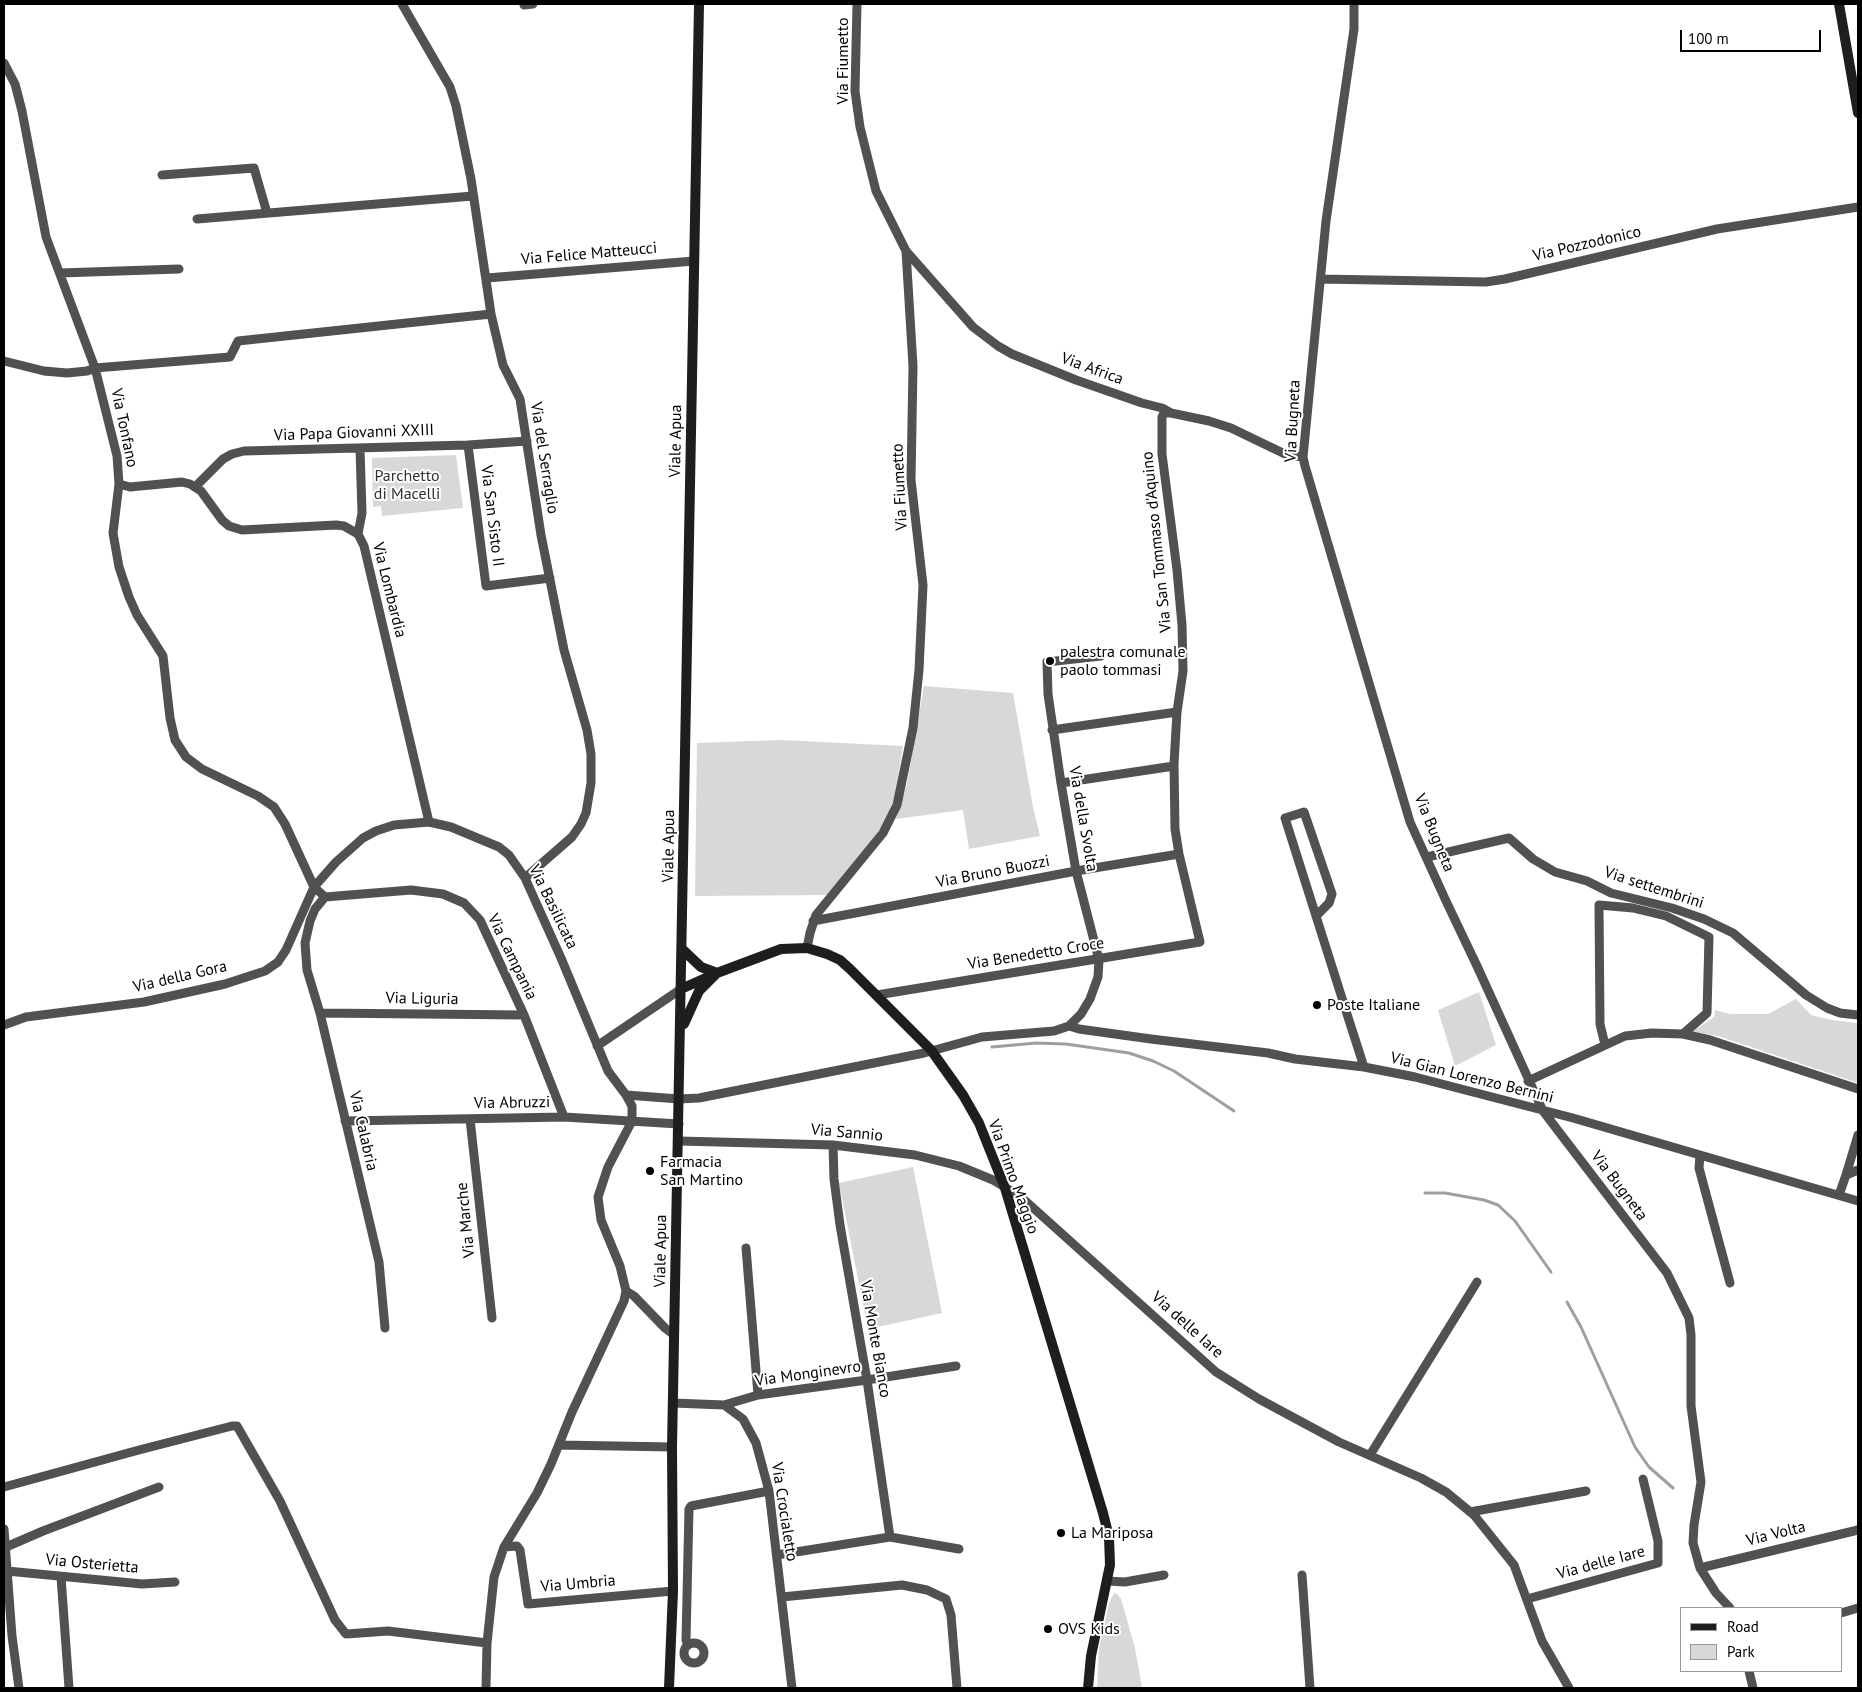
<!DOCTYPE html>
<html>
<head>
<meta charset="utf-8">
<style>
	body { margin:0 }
	#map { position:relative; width:1862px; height:1692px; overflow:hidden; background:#fff; font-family:"PT Sans",sans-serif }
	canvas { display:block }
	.frame { position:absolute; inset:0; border:5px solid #000; pointer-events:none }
	.legend { position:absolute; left:1680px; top:1607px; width:162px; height:65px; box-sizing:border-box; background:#fff; border:1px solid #999; margin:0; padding:6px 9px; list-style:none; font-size:15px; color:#000 }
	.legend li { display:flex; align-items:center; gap:10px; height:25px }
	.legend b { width:25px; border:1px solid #999 }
	.scale { position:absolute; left:1680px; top:30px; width:141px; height:22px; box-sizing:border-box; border:2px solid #000; border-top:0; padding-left:6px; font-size:15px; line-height:18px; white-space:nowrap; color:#000; -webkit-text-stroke:4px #fff; paint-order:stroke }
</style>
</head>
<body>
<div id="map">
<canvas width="1862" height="1692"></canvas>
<div class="frame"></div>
<ul class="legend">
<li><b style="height:6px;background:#1e1e1e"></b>Road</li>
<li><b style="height:14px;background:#d8d8d8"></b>Park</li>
</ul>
<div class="scale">100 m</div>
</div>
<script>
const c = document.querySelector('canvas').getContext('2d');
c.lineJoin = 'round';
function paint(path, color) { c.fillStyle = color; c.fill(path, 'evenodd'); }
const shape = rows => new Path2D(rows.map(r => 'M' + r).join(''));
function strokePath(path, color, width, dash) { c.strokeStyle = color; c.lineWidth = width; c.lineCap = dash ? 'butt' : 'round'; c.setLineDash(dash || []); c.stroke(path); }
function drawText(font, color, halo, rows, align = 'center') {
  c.font = font + ' "PT Sans",sans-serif'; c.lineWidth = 4; c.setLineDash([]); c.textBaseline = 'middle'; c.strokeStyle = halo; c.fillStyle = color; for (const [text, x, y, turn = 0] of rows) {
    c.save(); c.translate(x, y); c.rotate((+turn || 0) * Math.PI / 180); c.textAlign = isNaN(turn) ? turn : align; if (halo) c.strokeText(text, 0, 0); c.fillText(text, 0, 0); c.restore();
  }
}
const green = shape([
	[456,455,463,508,382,516,381,506,373,507,372,458],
	[924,686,1013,693,1033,807,1040,836,969,849,963,810,896,819,907,784],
	[781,740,903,746,894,799,886,819,874,839,828,895,695,896,697,743],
	[1479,992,1496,1045,1455,1066,1438,1010],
	[1796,999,1811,1015,1832,1020,1858,1023,1858,1083,1718,1036,1692,1032,1714,1017,1715,1010,1730,1014,1768,1014],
	[913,1167,942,1313,868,1329,839,1183],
	[1114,1593,1117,1594,1121,1599,1135,1648,1142,1688,1097,1688,1099,1648,1109,1603]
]);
const stream = shape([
	[992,1047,1036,1043,1066,1044,1129,1053,1153,1061,1174,1071,1234,1111],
	[1425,1193,1445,1193,1484,1200,1498,1205,1515,1221,1551,1272],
	[1567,1302,1581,1327,1635,1447,1649,1467,1673,1488]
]);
const street = shape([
	[402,4,450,87,456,106,471,179,491,314,503,365,520,399,541,535,564,650,587,730,591,754,591,783,586,813,581,824,572,837,525,878],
	[1354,4,1354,29,1326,221,1303,457,1305,466,1410,822,1446,901,1477,966,1543,1111,1667,1273,1689,1318,1691,1335,1691,1406,1701,1482,1694,1525,1693,1543,1700,1568,1716,1593,1730,1608],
	[524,5,533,4],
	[4,63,15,84,22,111,46,237,95,368,117,456,119,484,113,533,119,567,129,597,137,615,163,656,170,718,175,740,186,757,202,769,258,796,274,807,285,824,314,887,325,897,411,890,443,894,464,903,480,920,524,1015,564,1117],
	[162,175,254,168,267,213],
	[197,219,473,196],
	[906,251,973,327,998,346,1012,354,1076,380,1142,403,1162,408,1171,413,1209,421,1231,428,1287,455,1303,457],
	[60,273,179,269],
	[487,278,694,261],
	[1321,279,1486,282,1505,279,1717,229,1858,207],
	[4,361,44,371,67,373,87,371,95,368,230,357,238,341,491,314],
	[468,445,486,586,550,578],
	[119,484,130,487,182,482,190,484,201,491,222,520,229,526,242,530,336,525,344,526,358,534,364,546,429,822],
	[195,487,223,459,232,454,244,451,468,445,527,441],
	[358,534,362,513,360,448],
	[1052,730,1177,712],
	[1061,783,1174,766],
	[1427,857,1509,838,1533,859,1555,872,1587,881,1611,893,1672,908,1704,919,1733,933,1806,995,1827,1008,1840,1013,1858,1015],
	[325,897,315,909,310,921,305,943,307,970,320,1013,379,1262,385,1328],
	[1316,916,1329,903,1332,894,1304,812,1285,818,1347,1014,1364,1067],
	[813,921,1076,871,1179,854],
	[807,948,810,933,816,915,883,833,897,805,913,728,919,670,923,585,911,480,913,366,906,251,876,191,860,127,855,91,857,4],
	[877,995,1200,942,1179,854,1175,829,1174,764,1177,712,1183,671,1182,625,1177,570,1162,454,1162,417,1164,413,1171,413],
	[320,1013,524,1015],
	[4,1025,26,1017,144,1002,225,984,265,971,278,962,286,950,314,887,336,862,363,838,376,831,394,825,429,822,451,827,499,847,509,855,525,878,561,958,608,1071,626,1095,632,1106,632,1121],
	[1069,1026,1079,1029,1151,1039,1268,1053,1295,1059,1364,1067,1415,1077,1573,1118,1858,1201],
	[1605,1045,1600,1024,1599,905,1633,908,1666,916,1709,937,1707,1013,1683,1034],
	[597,1046,681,989],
	[1528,1081,1625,1036,1652,1033,1683,1034,1710,1040,1858,1089],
	[626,1095,679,1099,699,1098,924,1053,982,1037,1054,1031,1069,1026,1081,1014,1090,999,1098,977,1099,960,1076,871,1061,783,1048,694,1047,662,1101,656],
	[470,1119,492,1318],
	[345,1121,564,1117,679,1124],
	[679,1141,833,1145,915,1155,959,1166,993,1180,1021,1197,1216,1372,1259,1399,1339,1442,1421,1478,1446,1492,1474,1515,1514,1565,1542,1641,1569,1688],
	[833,1145,834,1179,840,1225,867,1380,890,1537],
	[1700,1155,1699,1168,1730,1283],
	[1846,1175,1858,1135],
	[1839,1195,1846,1175,1858,1170],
	[746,1248,758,1395],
	[626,1291,634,1296,665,1328,674,1335],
	[673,1403,724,1405,743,1419,756,1443,769,1491,792,1688],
	[724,1405,758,1395,867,1380,956,1366],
	[559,1445,672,1447],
	[1370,1455,1477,1282],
	[4,1487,139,1450,232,1426,237,1426,280,1501,335,1620,346,1634,388,1631,487,1643],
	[1470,1512,1586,1491],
	[4,1529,12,1636,19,1688],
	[6,1547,43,1531,159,1487],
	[504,1547,517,1546,520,1550,528,1604,673,1591],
	[777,1555,890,1537,959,1549],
	[1700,1568,1858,1530],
	[7,1571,142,1584,175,1582],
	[1302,1575,1310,1688],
	[61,1577,69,1688],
	[1107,1581,1125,1582,1164,1575],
	[782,1597,902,1585,927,1590,946,1599,951,1615,957,1688],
	[1527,1599,1658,1563,1658,1541,1643,1479],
	[1841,1613,1858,1608],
	'684 1653a10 10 0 1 1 20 0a10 10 0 1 1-20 0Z',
	[688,1645,686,1640,689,1509,691,1506,769,1491],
	[1749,1671,1753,1688],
	[486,1688,487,1643,494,1577,504,1547,537,1493,551,1464,572,1412,624,1301,626,1291,620,1266,601,1220,598,1197,608,1167,632,1121]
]);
const secondary = shape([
	[1839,4,1858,113],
	[682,949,701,967,717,973,699,991,684,1024],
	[681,989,717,973,781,949,807,948,827,954,840,960,850,969,931,1050,963,1095,979,1123,1005,1188,1103,1513,1109,1537,1110,1565,1091,1656,1088,1688],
	[669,1688,673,1591,672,1447,699,4]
]);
const markers = [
	[1050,661,5,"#000"],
	[1317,1005,5,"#000"],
	[650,1171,5,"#000"],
	[1061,1533,5,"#000"],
	[1048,1629,5,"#000"]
];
const streetNames = [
	["Via Fiumetto",843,61,-90],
	["Via Pozzodonico",1587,244,-13],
	["Via Felice Matteucci",589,254,-5],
	["Via Africa",1092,369,20],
	["Via Bugneta",1293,421,-87],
	["Via Tonfano",124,428,78],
	["Via Papa Giovanni XXIII",354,433,-2],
	["Viale Apua",676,441,-89],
	["Via del Serraglio",544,458,81],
	["Via Fiumetto",900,487,-93],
	["Via San Sisto II",492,516,83],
	["Via San Tommaso d'Aquino",1157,542,-96],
	["Via Lombardia",389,590,76],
	["Via della Svolta",1083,819,80],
	["Via Bugneta",1434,833,68],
	["Viale Apua",669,846,-89],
	["Via Bruno Buozzi",993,872,-11],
	["Via settembrini",1654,888,18],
	["Via Basilicata",553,907,64],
	["Via Benedetto Croce",1036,954,-9],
	["Via Campania",512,957,64],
	["Via della Gora",180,977,-13],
	["Via Liguria",422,999,1],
	["Via Gian Lorenzo Bernini",1472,1078,14],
	["Via Abruzzi",512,1103,-1],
	["Via Calabria",363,1131,77],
	["Via Sannio",847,1133,5],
	["Via Primo Maggio",1013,1177,70],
	["Via Bugneta",1619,1186,53],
	["Via Marche",466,1220,-96],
	["Viale Apua",661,1251,-89],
	["Via delle Iare",1187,1325,42],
	["Via Monte Bianco",875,1339,80],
	["Via Monginevro",808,1374,-8],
	["Via Crocialetto",784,1512,81],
	["Via Volta",1776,1534,-14],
	["Via delle Iare",1601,1563,-15],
	["Via Osterietta",92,1564,5],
	["Via Umbria",578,1584,-5]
];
const parkNames = [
	["Parchetto",407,476],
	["di Macelli",407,494]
];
const poiNames = [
	["palestra comunale",1060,652],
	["paolo tommasi",1060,670],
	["Poste Italiane",1327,1005],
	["Farmacia",660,1162],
	["San Martino",660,1180],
	["La Mariposa",1071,1533],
	["OVS Kids",1058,1629]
];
paint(green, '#d8d8d8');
strokePath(stream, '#9f9f9f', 3);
strokePath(street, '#515151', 9);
strokePath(secondary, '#1e1e1e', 10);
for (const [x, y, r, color] of markers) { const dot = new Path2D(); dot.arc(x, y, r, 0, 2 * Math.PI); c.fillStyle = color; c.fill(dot); strokePath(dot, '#fff', 2); }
drawText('16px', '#000', '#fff', streetNames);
drawText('16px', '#2f2f2f', '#fff', parkNames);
drawText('16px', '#000', '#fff', poiNames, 'left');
</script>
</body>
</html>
